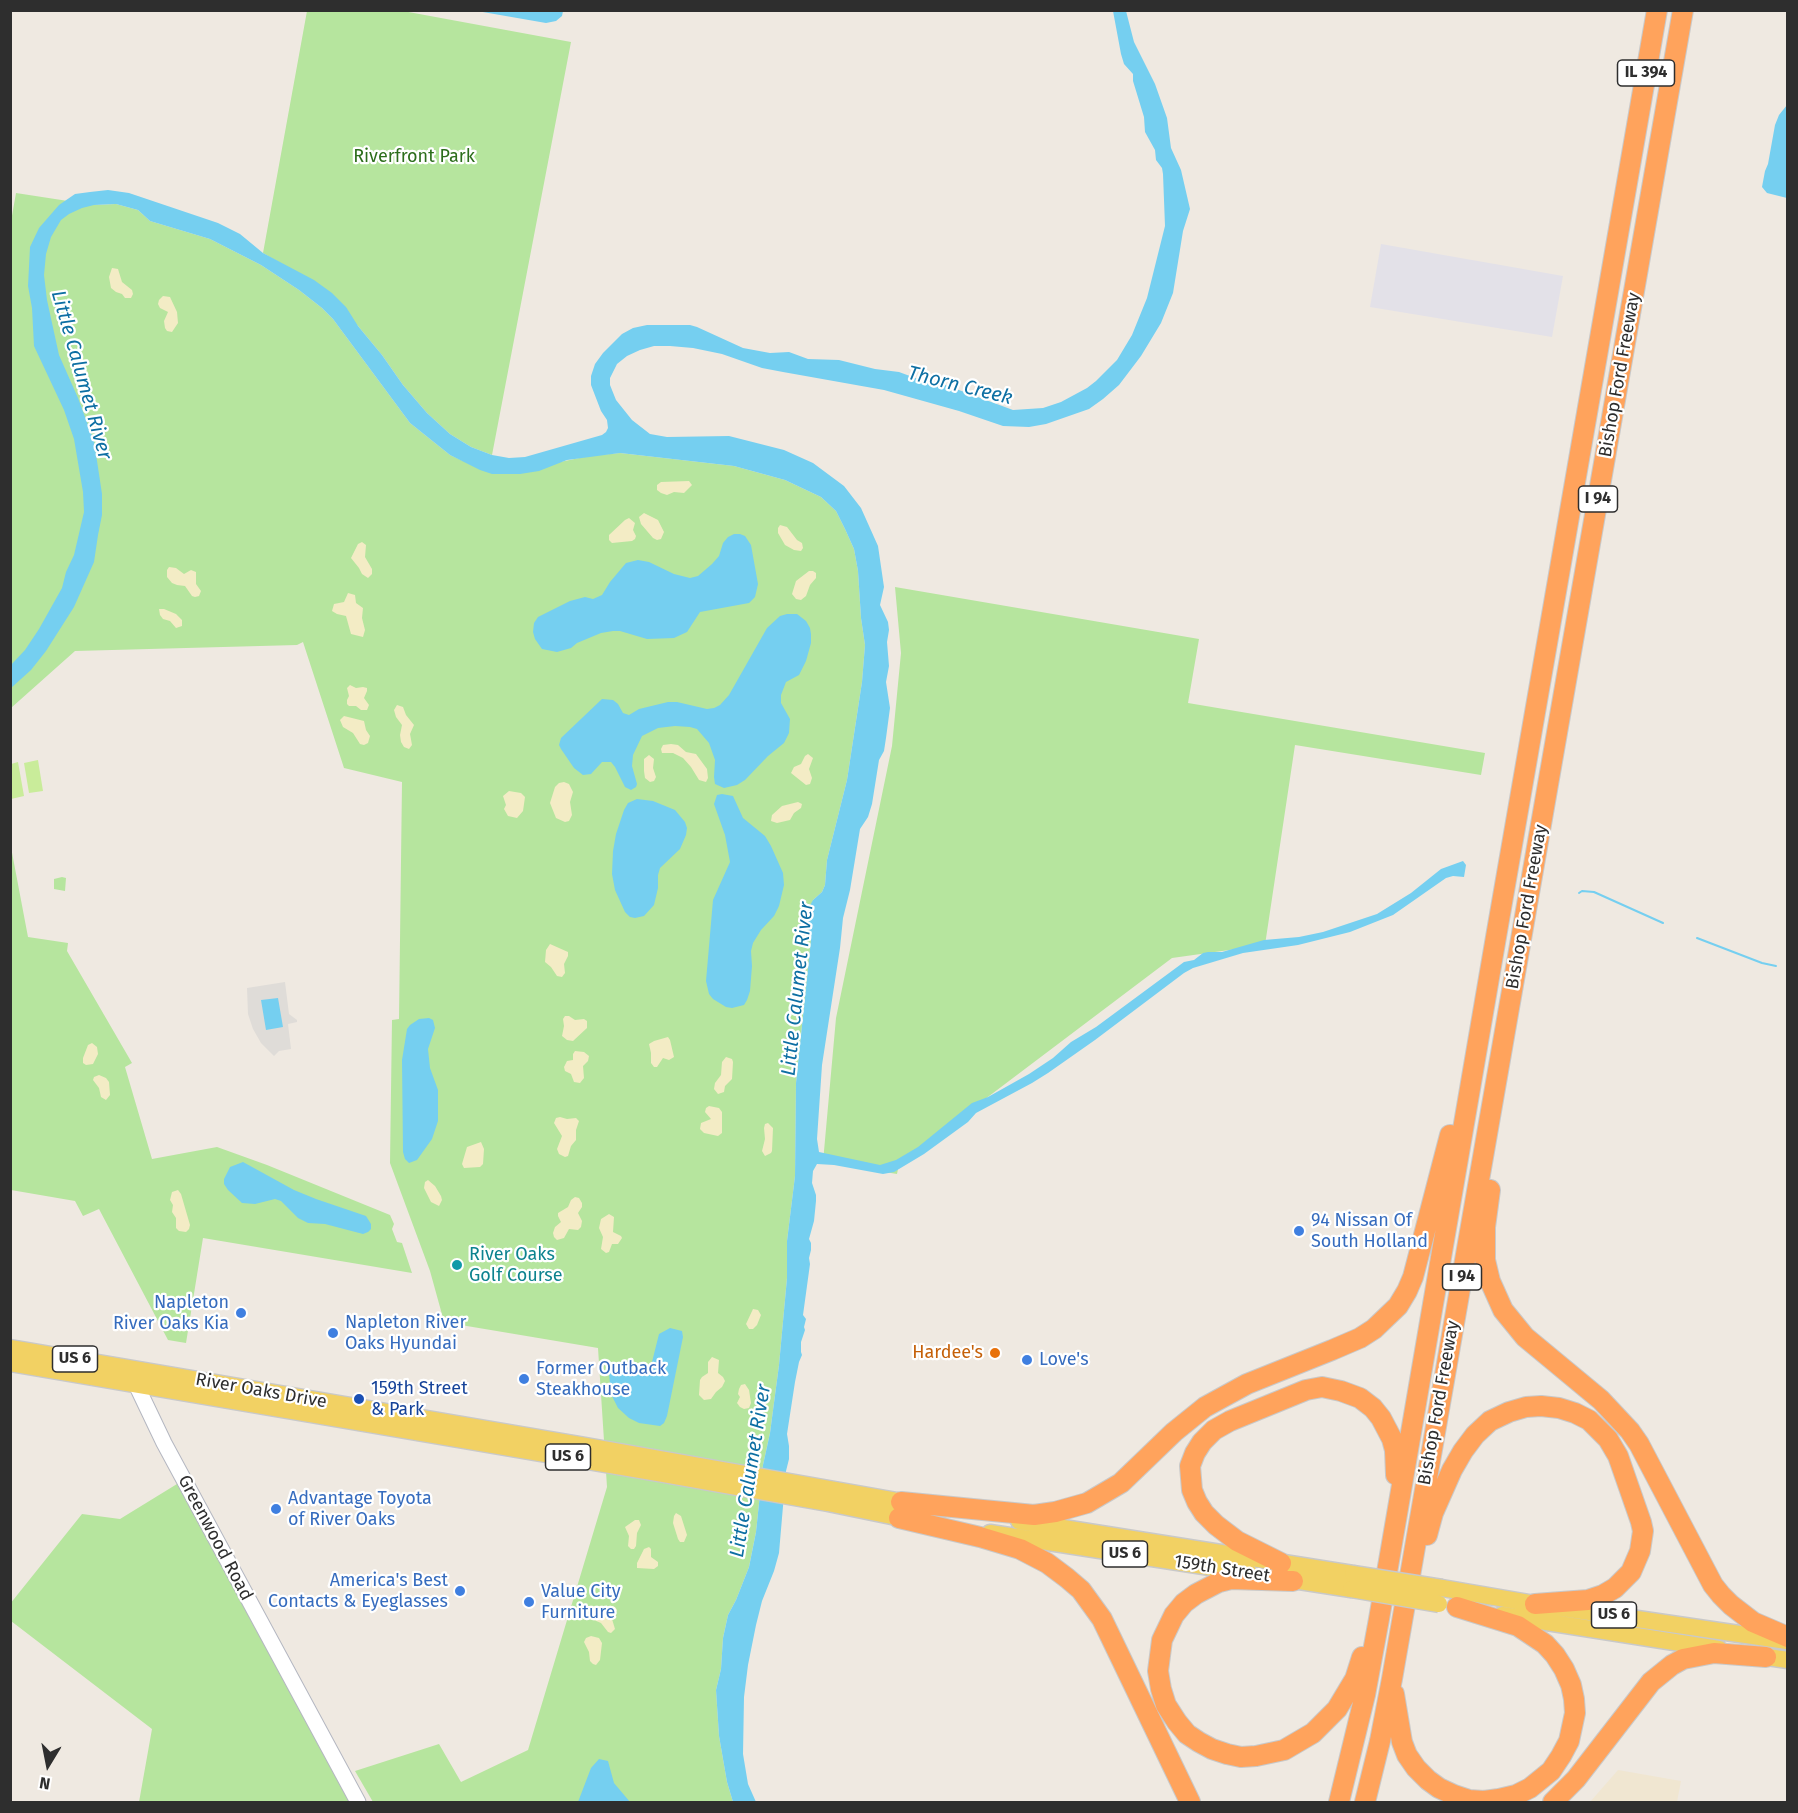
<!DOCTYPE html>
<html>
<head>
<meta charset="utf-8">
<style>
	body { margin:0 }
	#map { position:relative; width:1798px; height:1813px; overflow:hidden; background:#efe9e1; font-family:"Fira Sans",sans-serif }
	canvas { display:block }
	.frame { position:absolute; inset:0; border:12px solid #2e2e2e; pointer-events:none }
	.north { position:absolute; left:18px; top:1735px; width:60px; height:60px; -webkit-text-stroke:4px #fff; paint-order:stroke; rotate:190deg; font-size:16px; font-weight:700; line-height:24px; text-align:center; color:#2e2e2e }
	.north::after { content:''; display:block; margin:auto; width:21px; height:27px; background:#2e2e2e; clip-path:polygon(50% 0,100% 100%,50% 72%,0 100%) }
</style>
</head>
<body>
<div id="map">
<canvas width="1798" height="1813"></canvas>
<div class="frame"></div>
<div class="north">N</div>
</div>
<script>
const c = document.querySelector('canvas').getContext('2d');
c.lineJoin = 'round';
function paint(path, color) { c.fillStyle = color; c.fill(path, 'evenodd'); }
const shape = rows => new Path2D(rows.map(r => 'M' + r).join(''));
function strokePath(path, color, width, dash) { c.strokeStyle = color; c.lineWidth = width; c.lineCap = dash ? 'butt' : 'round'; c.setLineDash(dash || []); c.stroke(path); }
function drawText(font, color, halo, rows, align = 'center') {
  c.font = font + ' "Fira Sans",sans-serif'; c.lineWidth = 4.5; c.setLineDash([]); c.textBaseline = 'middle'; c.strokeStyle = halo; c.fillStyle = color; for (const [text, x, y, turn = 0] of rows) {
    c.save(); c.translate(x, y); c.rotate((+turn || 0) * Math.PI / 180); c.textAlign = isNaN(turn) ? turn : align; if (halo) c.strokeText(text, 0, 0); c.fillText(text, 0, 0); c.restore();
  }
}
const industrial = shape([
	[1381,244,1563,276,1552,337,1370,307]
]);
const education = shape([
	[1618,1770,1681,1781,1677,1802,1590,1802]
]);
const green = shape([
	[307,11,403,11,571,42,492,455,471,447,450,434,427,413,403,385,382,355,358,326,287,267,263,253],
	[16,193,94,205,116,204,138,210,150,221,210,239,261,265,299,290,322,308,333,319,410,423,450,455,463,461,555,463,589,456,620,453,734,466,785,480,821,497,836,511,845,529,854,549,858,571,861,618,865,645,862,682,847,780,827,860,825,885,822,892,813,900,807,925,811,940,796,1083,795,1176,787,1241,787,1278,779,1365,770,1433,763,1465,756,1532,749,1567,736,1600,728,1615,723,1638,721,1669,716,1690,719,1736,727,1782,733,1802,373,1802,355,1771,439,1744,461,1782,528,1750,607,1487,598,1348,443,1322,443,1318,430,1271,390,1163,392,1020,399,1019,402,782,344,768,303,642,297,645,75,651,11,708,10,227],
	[895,587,1199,639,1188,703,1485,753,1481,775,1295,745,1265,945,1172,958,899,1164,897,1174,823,1162,836,1018,892,746,901,653],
	[10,842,28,937,68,943,67,951,132,1063,125,1067,152,1159,217,1147,267,1165,390,1215,394,1224,392,1229,397,1242,402,1243,412,1273,203,1238,186,1343,168,1340,99,1209,83,1216,75,1201,11,1190],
	[62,877,66,878,65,891,54,889,54,879],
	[177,1484,240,1595,352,1802,139,1802,152,1729,11,1621,10,1604,82,1514,120,1519]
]);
const sand = shape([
	[112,268,118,269,122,282,132,290,133,294,131,298,125,298,122,294,116,292,111,288,109,277],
	[163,296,170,297,177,312,178,323,172,332,167,331,165,328,164,321,168,312,160,308,158,304,159,300],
	[689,481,692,485,684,493,674,492,667,495,661,493,657,490,657,485,661,482],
	[644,513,658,520,664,532,661,539,657,540,653,538,641,524,639,517],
	[629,518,635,523,633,530,636,536,635,539,632,541,612,543,609,540,609,535,625,520],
	[780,525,787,527,797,540,802,543,803,548,801,551,794,550,785,545,778,533,778,528],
	[362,542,366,545,365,557,372,569,372,574,368,578,362,574,359,568,351,558,358,544],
	[169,567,176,568,184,574,191,570,196,572,196,584,201,591,199,596,195,597,192,596,185,586,177,585,172,583,167,577,167,570],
	[809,571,813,571,816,573,816,578,810,585,806,596,801,600,796,599,792,594,796,581],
	[348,593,355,595,356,603,363,608,362,618,365,630,363,637,351,634,346,616,337,614,332,611,334,604,344,602],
	[159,609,164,609,176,614,182,620,182,626,176,628,170,621,163,619,160,615],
	[350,685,356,688,363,687,367,688,367,691,364,698,369,705,367,710,361,710,356,706,349,706,347,704,347,700,349,696,347,688],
	[397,705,403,707,406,715,414,725,410,734,412,745,409,749,404,747,401,742,400,735,402,725,396,717,394,710],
	[344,716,364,721,366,730,370,736,368,743,364,745,360,744,353,733,343,727,340,720],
	[671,744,678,745,686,752,696,754,707,769,708,778,706,782,699,780,691,767,683,758,673,753,662,753,661,749,663,745],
	[808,754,813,758,809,769,812,778,810,784,806,785,791,773,794,767,801,764,805,756],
	[649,755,654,759,653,768,656,777,654,781,650,782,645,778,644,771,644,759],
	[564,782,569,784,573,792,570,802,572,815,569,821,565,822,556,818,550,803,555,787,559,783],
	[509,791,521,793,525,797,523,811,517,818,508,816,504,809,506,805,503,796],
	[798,802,802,804,801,808,794,813,790,820,777,823,771,821,772,815,782,806],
	[550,944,568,952,568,956,564,964,565,973,562,977,557,976,551,967,545,962,546,950],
	[565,1016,569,1016,575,1020,584,1019,587,1021,587,1028,573,1041,567,1040,562,1036,564,1026,563,1019],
	[668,1037,670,1040,674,1057,669,1060,663,1058,657,1067,654,1067,651,1063,651,1053,649,1044,654,1041],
	[92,1043,97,1047,98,1054,93,1064,86,1065,83,1063,83,1058,88,1045],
	[575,1051,584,1052,589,1056,588,1061,583,1066,584,1078,580,1083,574,1082,571,1074,565,1071,564,1067,567,1061,573,1060,573,1054],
	[726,1057,732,1059,733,1062,732,1079,725,1086,724,1092,718,1094,714,1089,715,1083,721,1075,722,1062],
	[99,1075,106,1078,109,1082,110,1095,106,1100,101,1097,99,1088,93,1080,94,1077],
	[709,1106,719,1108,722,1112,722,1133,718,1136,704,1133,700,1129,701,1123,711,1119,705,1112,706,1108],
	[560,1117,567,1119,576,1118,579,1121,576,1130,576,1140,571,1146,568,1156,565,1157,559,1154,557,1149,562,1136,554,1123,556,1118],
	[768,1123,773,1128,772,1151,771,1153,765,1156,762,1151,765,1139,764,1128,765,1124],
	[481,1142,484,1149,483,1164,480,1167,464,1168,462,1164,467,1147],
	[428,1180,435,1186,441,1196,442,1200,439,1206,431,1202,424,1188,425,1182],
	[178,1190,181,1194,190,1225,189,1229,186,1232,179,1231,176,1228,176,1218,172,1212,173,1205,170,1200,172,1192],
	[575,1197,579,1198,582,1203,582,1207,578,1213,582,1221,581,1227,578,1230,569,1229,564,1238,557,1240,554,1237,553,1233,555,1227,561,1222,558,1216,558,1213,568,1207,571,1200],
	[609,1214,614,1217,613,1232,621,1236,622,1238,618,1244,612,1244,609,1252,606,1253,601,1249,603,1237,599,1228,601,1219],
	[753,1309,758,1310,761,1315,757,1325,753,1329,749,1329,746,1324],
	[712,1357,719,1360,718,1373,723,1377,725,1381,722,1387,716,1392,711,1399,704,1400,699,1395,700,1380,702,1377,708,1373,708,1362],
	[745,1384,749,1390,751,1403,749,1408,744,1409,740,1407,737,1403,740,1397,738,1394,739,1389,741,1385],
	[676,1513,681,1516,687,1535,684,1542,680,1542,678,1539,673,1523,674,1516],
	[635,1520,639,1520,641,1525,637,1533,636,1546,634,1549,631,1549,628,1546,629,1536,625,1527],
	[649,1547,651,1549,651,1557,658,1562,658,1566,654,1569,637,1568,637,1563,644,1549],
	[612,1606,615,1607,617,1610,612,1619,615,1629,611,1633,608,1632,601,1623,594,1620,591,1614,594,1610,604,1610],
	[591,1636,599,1638,602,1643,600,1660,596,1665,593,1664,590,1661,589,1652,584,1642,586,1638]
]);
const pitch = shape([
	[38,760,43,791,29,793,24,763],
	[18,762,24,796,11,799,11,764]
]);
const plaza = shape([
	[285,982,289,1014,297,1020,297,1022,288,1024,291,1049,279,1051,274,1056,261,1043,253,1029,248,1014,247,988]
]);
const water = shape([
	[477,11,563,11,562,16,556,21,546,23],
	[1113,11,1126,11,1134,42,1155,84,1167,118,1171,148,1181,170,1190,209,1183,231,1173,293,1161,323,1141,356,1119,385,1103,399,1089,409,1046,424,1029,427,1003,426,959,411,884,390,783,372,762,368,722,354,693,348,670,346,654,346,640,350,627,356,617,364,610,378,610,385,616,400,632,420,650,434,667,437,729,436,784,450,813,463,844,486,861,508,878,546,884,587,880,605,888,622,889,630,887,642,889,666,886,682,890,708,886,738,884,751,879,760,872,804,868,817,860,829,850,890,843,918,840,948,822,1065,817,1139,819,1152,880,1165,896,1160,918,1147,972,1103,988,1097,1029,1074,1053,1058,1071,1042,1096,1027,1184,962,1194,960,1203,953,1208,952,1222,952,1264,940,1299,937,1323,932,1377,914,1411,893,1441,869,1463,861,1466,865,1464,877,1453,876,1446,878,1393,915,1350,932,1298,945,1243,953,1193,968,1184,973,1095,1040,1048,1073,1032,1083,976,1113,968,1122,924,1154,894,1172,883,1174,834,1165,817,1164,813,1171,812,1183,816,1195,816,1201,814,1221,809,1239,811,1243,811,1250,809,1258,810,1264,803,1315,806,1319,804,1327,805,1330,801,1342,801,1352,802,1355,799,1362,795,1382,787,1434,789,1446,789,1459,786,1471,779,1553,774,1571,762,1601,756,1625,748,1665,744,1697,743,1754,748,1784,756,1802,733,1802,727,1782,719,1736,716,1690,721,1669,723,1638,728,1615,736,1600,749,1567,756,1532,763,1465,770,1433,779,1365,787,1278,787,1241,795,1176,796,1083,811,940,807,925,807,911,813,900,822,892,825,885,827,860,847,780,862,682,865,645,861,618,858,571,854,549,845,529,836,511,821,497,785,480,734,466,620,453,567,460,539,471,520,474,492,474,480,470,450,455,410,423,333,319,322,308,299,290,261,265,210,239,150,221,138,210,116,204,94,205,82,208,69,214,61,220,51,237,46,254,44,275,47,300,59,355,78,398,94,441,102,494,102,515,98,535,94,562,74,607,46,651,31,670,11,688,10,666,25,650,39,629,62,588,66,572,74,555,84,512,83,492,74,439,64,410,34,346,32,308,28,286,30,247,39,228,59,205,75,194,90,192,108,190,129,193,218,223,240,234,263,253,314,280,332,293,346,307,358,326,382,355,403,385,427,413,450,434,471,447,492,455,509,458,525,457,602,435,606,432,608,428,607,420,601,411,591,385,591,376,595,364,603,353,622,334,633,328,647,325,690,325,697,327,743,348,770,353,789,352,808,359,839,360,875,369,899,372,918,379,929,379,1013,410,1043,408,1061,402,1087,388,1096,381,1117,360,1132,335,1147,298,1165,226,1163,174,1162,168,1156,160,1155,150,1145,132,1144,117,1133,81,1133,74,1124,64,1121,54],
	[1787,105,1787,198,1767,193,1762,187,1765,171,1768,164,1775,125,1779,115],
	[734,534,740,534,745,536,751,545,758,584,755,597,749,603,700,612,687,632,674,638,647,639,620,631,613,631,601,633,577,643,571,648,557,652,542,649,535,639,533,632,534,623,538,617,570,601,585,597,593,599,602,595,610,582,626,563,638,560,649,562,674,574,690,578,698,576,712,564,719,556,723,543,728,537],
	[787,614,797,614,806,621,810,628,811,634,811,643,806,661,799,675,786,682,781,695,781,703,790,719,789,733,784,743,768,756,745,780,737,785,724,788,715,784,714,777,715,760,709,743,697,729,690,727,675,726,658,728,642,736,633,755,632,766,637,784,636,787,631,790,625,787,615,767,611,762,602,762,591,774,583,775,574,768,561,749,559,745,561,738,602,699,613,700,618,704,623,713,629,715,639,709,668,702,677,702,707,709,714,708,720,705,729,695,767,628,780,616],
	[722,794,733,796,743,818,765,836,771,846,783,873,784,885,779,906,774,916,761,930,753,943,751,951,752,966,750,991,747,1000,744,1005,732,1008,726,1007,713,999,709,994,706,981,713,900,730,862,725,835,714,804,717,795],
	[637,799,653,801,675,810,685,822,687,828,686,835,680,849,660,868,658,875,658,888,654,905,644,916,635,918,630,917,625,912,615,890,612,874,613,851,616,834,624,810,628,803],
	[278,998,283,1027,266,1030,261,1000],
	[429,1018,433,1020,435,1028,428,1049,430,1068,438,1090,438,1121,432,1139,417,1160,409,1163,405,1159,403,1152,402,1060,407,1029,410,1025,419,1019],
	[243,1162,294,1190,316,1199,366,1216,371,1224,371,1229,368,1232,363,1234,325,1224,308,1223,298,1218,281,1201,275,1199,255,1204,242,1203,228,1190,224,1184,224,1179,230,1167],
	[670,1328,682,1331,683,1337,667,1416,664,1423,660,1426,639,1423,629,1418,618,1408,611,1394,609,1373,611,1368,616,1365,646,1369,651,1366,659,1334],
	[599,1759,608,1761,614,1783,630,1802,578,1802,591,1768]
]);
const stream = shape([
	[1579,893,1582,891,1594,892,1663,923],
	[1697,938,1762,963,1776,966]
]);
const secondary = shape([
	[132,1376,164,1443,358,1802]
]);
const primary = shape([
	[10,1348,580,1445,914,1504],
	[10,1363,658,1473,828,1503,911,1520],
	[1019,1521,1353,1574],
	[990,1533,1249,1573],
	[1280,1578,1351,1589],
	[1442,1588,1535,1604,1787,1641],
	[1502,1615,1719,1649],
	[1754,1655,1788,1660]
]);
const highway = shape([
	[1490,1190,1485,1227,1485,1260,1490,1281,1503,1310,1525,1337,1601,1400,1630,1431,1639,1444,1713,1585,1721,1595,1731,1605,1753,1622,1788,1637],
	[901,1502,1034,1515,1055,1512,1087,1503,1121,1483,1174,1432,1205,1407,1247,1384,1332,1350,1360,1338,1374,1329,1398,1306,1407,1291,1413,1277,1450,1135],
	[899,1518,980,1537,1020,1549,1047,1563,1067,1578,1081,1590,1102,1619,1190,1802],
	[1427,1535,1433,1513,1452,1470,1463,1451,1475,1435,1490,1421,1509,1412,1526,1407,1541,1406,1559,1408,1575,1413,1589,1420,1608,1439,1618,1456,1641,1522,1643,1531,1640,1551,1631,1572,1615,1588,1603,1595,1588,1600,1535,1604],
	[1281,1563,1237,1541,1216,1525,1204,1513,1197,1502,1192,1490,1190,1466,1195,1453,1202,1442,1214,1430,1230,1421,1306,1390,1322,1387,1341,1391,1360,1398,1373,1408,1381,1418,1392,1439,1395,1450,1396,1475],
	[1293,1581,1231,1579,1219,1582,1196,1594,1184,1603,1174,1615,1162,1640,1158,1671,1161,1689,1166,1705,1177,1722,1187,1734,1199,1742,1212,1749,1227,1754,1241,1757,1256,1756,1284,1750,1313,1733,1337,1709,1355,1679,1362,1657],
	[1394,1694,1402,1742,1407,1755,1416,1768,1428,1780,1439,1788,1454,1795,1469,1800,1484,1801,1499,1799,1516,1795,1530,1788,1551,1771,1561,1756,1569,1741,1575,1713,1574,1699,1571,1685,1564,1669,1555,1655,1545,1644,1518,1626,1457,1607],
	[1339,1802,1365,1695,1379,1619,1496,937,1657,10],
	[1365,1802,1380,1741,1392,1679,1683,10],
	[1553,1802,1576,1779,1651,1682,1672,1665,1683,1659,1714,1653,1766,1657]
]);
const primaryBridge = shape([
	[1353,1574,1442,1588],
	[1351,1589,1439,1604]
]);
const markers = [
	[1299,1231,6,"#3f7fe0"],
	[457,1265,6,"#0f9aa8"],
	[241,1313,6,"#3f7fe0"],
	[333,1333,6,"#3f7fe0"],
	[995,1353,6,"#e8710a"],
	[1027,1360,6,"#3f7fe0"],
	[524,1379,6,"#3f7fe0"],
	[359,1399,6,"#1a4fb4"],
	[276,1509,6,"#3f7fe0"],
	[460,1591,6,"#3f7fe0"],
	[529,1602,6,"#3f7fe0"]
];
const shields = [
	[1646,73,57],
	[1598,499,39],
	[1462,1277,39],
	[75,1359,45],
	[568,1457,45],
	[1125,1554,45],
	[1614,1615,45]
];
const shieldNames = [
	["IL 394",1646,73],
	["I 94",1598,499],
	["I 94",1462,1277],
	["US 6",75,1359],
	["US 6",568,1457],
	["US 6",1125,1554],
	["US 6",1614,1615]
];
const parkNames = [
	["Riverfront Park",414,157]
];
const streetNames = [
	["Bishop Ford Freeway",1620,375,-80],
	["Bishop Ford Freeway",1527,907,-80],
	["River Oaks Drive",261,1391,10],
	["Bishop Ford Freeway",1439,1403,-80],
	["Greenwood Road",215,1538,62],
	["159th Street",1222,1569,9]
];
const shopNames = [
	["94 Nissan Of",1311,1221],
	["South Holland",1311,1242],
	["Napleton",229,1303,"right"],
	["River Oaks Kia",229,1324,"right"],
	["Napleton River",345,1323],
	["Oaks Hyundai",345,1344],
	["Love's",1039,1360],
	["Former Outback",536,1369],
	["Steakhouse",536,1390],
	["Advantage Toyota",288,1499],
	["of River Oaks",288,1520],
	["America's Best",448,1581,"right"],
	["Contacts & Eyeglasses",448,1602,"right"],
	["Value City",541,1592],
	["Furniture",541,1613]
];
const cultureNames = [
	["River Oaks",469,1255],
	["Golf Course",469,1276]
];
const foodNames = [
	["Hardee's",983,1353]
];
const transitNames = [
	["159th Street",371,1389],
	["& Park",371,1410]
];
const waterNames = [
	["Little Calumet River",81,375,74],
	["Thorn Creek",960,386,14],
	["Little Calumet River",798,989,-84],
	["Little Calumet River",751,1471,-81]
];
paint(industrial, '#e3e1e8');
paint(education, '#f0e6d1');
paint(green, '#b6e59e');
paint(sand, '#f3ecc5');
paint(pitch, '#c9ec9a');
paint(plaza, '#dfdcd8');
paint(water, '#75cff0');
strokePath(stream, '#75cff0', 2);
strokePath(secondary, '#b4b7c1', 17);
strokePath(primary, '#c9c9c9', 19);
strokePath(highway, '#c9c9c9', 22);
strokePath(secondary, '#fff', 15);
strokePath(primary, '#f2d163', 16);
strokePath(highway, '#ffa35c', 20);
strokePath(primaryBridge, '#c9c9c9', 19, []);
strokePath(primaryBridge, '#f2d163', 16);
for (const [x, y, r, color] of markers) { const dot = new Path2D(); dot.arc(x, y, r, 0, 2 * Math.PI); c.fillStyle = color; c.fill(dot); strokePath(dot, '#fff', 2); }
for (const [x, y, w] of shields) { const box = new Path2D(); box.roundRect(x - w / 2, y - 13, w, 26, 4.5); c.fillStyle = '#fff'; c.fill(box); strokePath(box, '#2e2e2e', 1.5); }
drawText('bold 16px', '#2e2e2e', null, shieldNames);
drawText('18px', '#2c6e1b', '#fff', parkNames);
drawText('18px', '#2e2e2e', '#fff', streetNames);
drawText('18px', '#366cbe', '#fff', shopNames, 'left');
drawText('18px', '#0d838f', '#fff', cultureNames, 'left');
drawText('18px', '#c56008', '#fff', foodNames, 'right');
drawText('18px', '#164399', '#fff', transitNames, 'left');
drawText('italic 20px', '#0d6fa3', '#fff', waterNames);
</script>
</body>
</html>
